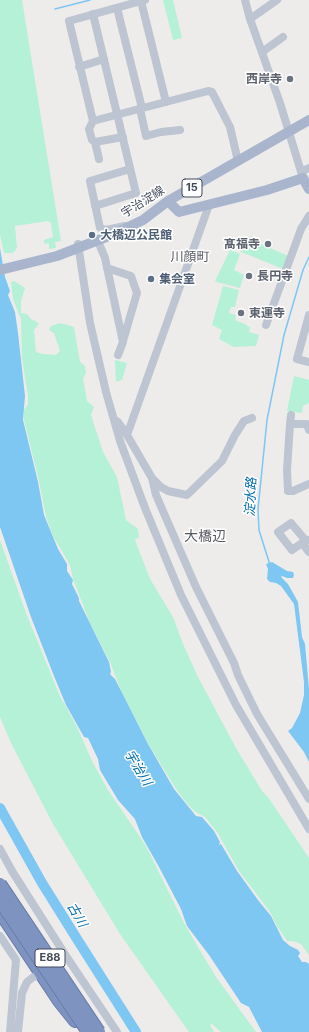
<!DOCTYPE html>
<html>
<head>
<meta charset="utf-8">
<style>
	body { margin:0 }
	canvas { display:block; background:#eeebeb }
</style>
</head>
<body>
<canvas width="309" height="1032"></canvas>
<script>
const c = document.querySelector('canvas').getContext('2d');
c.lineJoin = 'round';
function paint(path, color) { c.fillStyle = color; c.fill(path, 'evenodd'); }
const shape = rows => new Path2D(rows.map(r => 'M' + r).join(''));
function strokePath(path, color, width, dash) { c.strokeStyle = color; c.lineWidth = width; c.lineCap = dash ? 'butt' : 'round'; c.setLineDash(dash || []); c.stroke(path); }
function drawText(font, color, halo, rows, align = 'center') {
  c.font = font + ' Inter,"Noto Sans JP",sans-serif'; c.lineWidth = 3; c.setLineDash([]); c.textBaseline = 'middle'; c.strokeStyle = halo; c.fillStyle = color; for (const [text, x, y, turn = 0] of rows) {
    c.save(); c.translate(x, y); c.rotate((+turn || 0) * Math.PI / 180); c.textAlign = isNaN(turn) ? turn : align; if (halo) c.strokeText(text, 0, 0); c.fillText(text, 0, 0); c.restore();
  }
}
const green = shape([
	[0,0,22,0,61,241,55,242,56,248,49,249,49,243,44,244,44,240,53,237,51,223,48,221,15,226,17,248,13,253,4,253,0,234],
	[163,0,173,0,182,38,173,40],
	[250,236,254,239,254,241,286,255,288,256,283,269,239,251],
	[230,250,240,254,234,270,244,275,240,288,217,282,215,281],
	[14,281,25,288,21,301,21,313,27,314,31,319,37,322,39,324,34,330,36,352,43,354,56,355,60,351,54,333,49,330,51,326,60,323,74,327,80,362,85,366,86,373,83,378,87,401,94,407,91,415,103,452,117,477,126,520,138,529,139,537,135,540,150,579,173,617,183,644,198,677,236,748,262,791,268,797,309,858,309,955,301,944,293,941,287,941,277,926,270,912,239,871,217,832,205,817,194,811,185,801,176,789,149,745,122,693,110,662,90,623,73,579,70,565,53,536,46,517,39,481,24,420,24,410,28,404,28,396,22,358,21,319,13,299,11,282],
	[223,286,239,290,235,307,231,307,229,313,236,315,235,320,247,325,247,326,250,327,249,332,259,335,256,346,234,347,219,339,222,330,212,325],
	[115,360,127,363,122,380,116,382],
	[294,376,309,380,309,403,303,406,302,413,287,411],
	[0,540,26,613,59,694,77,727,92,761,108,790,146,846,183,921,195,942,216,977,256,1032,221,1032,212,1024,210,1025,214,1032,189,1032,120,934,53,824,11,743,0,717]
]);
const water = shape([
	[0,248,5,277,10,291,8,295,15,312,18,333,25,396,23,420,38,482,44,515,58,549,67,564,67,571,73,580,72,584,79,598,79,601,109,662,111,672,110,674,115,679,148,744,174,789,196,816,202,817,214,831,220,842,219,845,221,844,237,871,258,900,271,916,283,940,290,946,298,950,300,953,298,956,302,962,306,962,309,964,309,1032,262,1032,249,1007,241,1003,209,955,187,926,181,909,159,867,142,837,135,819,118,800,100,770,98,759,88,738,84,737,66,705,54,676,31,617,0,527],
	[272,562,287,571,293,572,294,575,293,578,287,578,282,576,281,577,288,584,298,602,302,637,305,644,309,689,309,762,304,752,288,731,292,728,300,713,304,695,304,682,294,604,281,586,276,583,270,582,267,579,268,569,266,564]
]);
const stream = shape([
	[55,9,90,0],
	[270,565,259,530,258,509,267,420,284,335,303,270,309,257]
]);
const river = shape([
	[0,808,42,883,77,939,136,1032]
]);
const minor = shape([
	[245,0,250,19,280,103,303,178],
	[141,1,166,102],
	[117,8,142,108],
	[93,14,136,193,95,206],
	[250,19,277,0],
	[262,52,283,37],
	[79,67,104,59],
	[140,109,146,136,161,132,180,130],
	[93,121,208,91,212,92,230,127,238,161],
	[123,137,95,142,92,140,89,129,93,121,69,21,145,0],
	[95,142,99,159],
	[301,172,309,168],
	[125,226,106,230,100,228,90,181,130,169],
	[98,241,105,258,123,342,118,355],
	[78,244,90,323,106,392,120,441,145,508,181,595,236,705,309,829],
	[107,268,131,276,137,293,123,341],
	[309,315,297,359,309,362],
	[266,325,301,229,309,216],
	[115,420,118,422,127,435,152,478,161,487,168,491,187,495,222,461,235,435,244,421,252,418],
	[290,424,291,415],
	[309,430,307,424,290,424,287,470,288,491,293,491,309,484],
	[127,435,209,205],
	[152,478,156,495,196,587,234,663,238,675,257,714,309,799],
	[307,540,302,543,309,552],
	[302,543,292,550,278,532,291,523,306,541],
	[0,849,12,871,66,956,117,1032],
	[0,936,16,960,10,1032],
	[18,1032,22,993,27,982,32,978,66,956]
]);
const major = shape([
	[168,201,179,212,267,190,303,178,309,189],
	[0,270,57,256,114,234,143,220,168,201,309,120]
]);
const highway = shape([
	[0,912,59,1001,75,1021]
]);
const highwayBridge = shape([
	[0,884,99,1032],
	[0,901,88,1032]
]);
const markers = [
	[290,79,4,"#6b7280"],
	[92,235,4,"#5c6f8a"],
	[268,244,4,"#6b7280"],
	[249,276,4,"#6b7280"],
	[151,279,4,"#5c6f8a"],
	[241,313,4,"#6b7280"]
];
const shields = [
	[192,188,20],
	[50,958,30]
];
const shieldNames = [
	["15",192,188],
	["E88",50,958]
];
const worshipNames = [
	["西岸寺",282,79],
	["髙福寺",260,244],
	["長円寺",257,276,"left"],
	["東運寺",249,313,"left"]
];
const streetNames = [
	["宇治淀線",143,202,-32]
];
const serviceNames = [
	["大橋辺公民館",100,235],
	["集会室",159,279]
];
const neighbourhoodNames = [
	["川顔町",190,257]
];
const waterNames = [
	["淀水路",251,497,-87],
	["宇治川",138,768,59],
	["古川",77,915,60]
];
const quarterNames = [
	["大橋辺",205,537]
];
paint(green, '#b4f1d6');
paint(water, '#7dc7f2');
strokePath(stream, '#7dc7f2', 1.5);
strokePath(river, '#7dc7f2', 10);
strokePath(highway, '#697eab', 14);
strokePath(minor, '#bdc5d2', 8);
strokePath(major, '#a8b5cd', 10);
strokePath(highway, '#7e93bf', 12);
strokePath(highwayBridge, '#697eab', 14, []);
strokePath(highwayBridge, '#7e93bf', 12);
for (const [x, y, r, color] of markers) { const dot = new Path2D(); dot.arc(x, y, r, 0, 2 * Math.PI); c.fillStyle = color; c.fill(dot); strokePath(dot, '#fff', 1.5); }
for (const [x, y, w] of shields) { const box = new Path2D(); box.roundRect(x - w / 2, y - 9, w, 18, 3); c.fillStyle = '#fff'; c.fill(box); strokePath(box, '#424b5a', 1); }
drawText('bold 11px', '#424b5a', null, shieldNames);
drawText('bold 12px', '#5b616d', '#fff', worshipNames, 'right');
drawText('12px', '#424b5a', '#fff', streetNames);
drawText('bold 12px', '#4e5e75', '#fff', serviceNames, 'left');
drawText('13px', '#575a61', '#fff', neighbourhoodNames);
drawText('italic 13px', '#016eae', '#fff', waterNames);
drawText('14px', '#575a61', '#fff', quarterNames);
</script>
</body>
</html>
